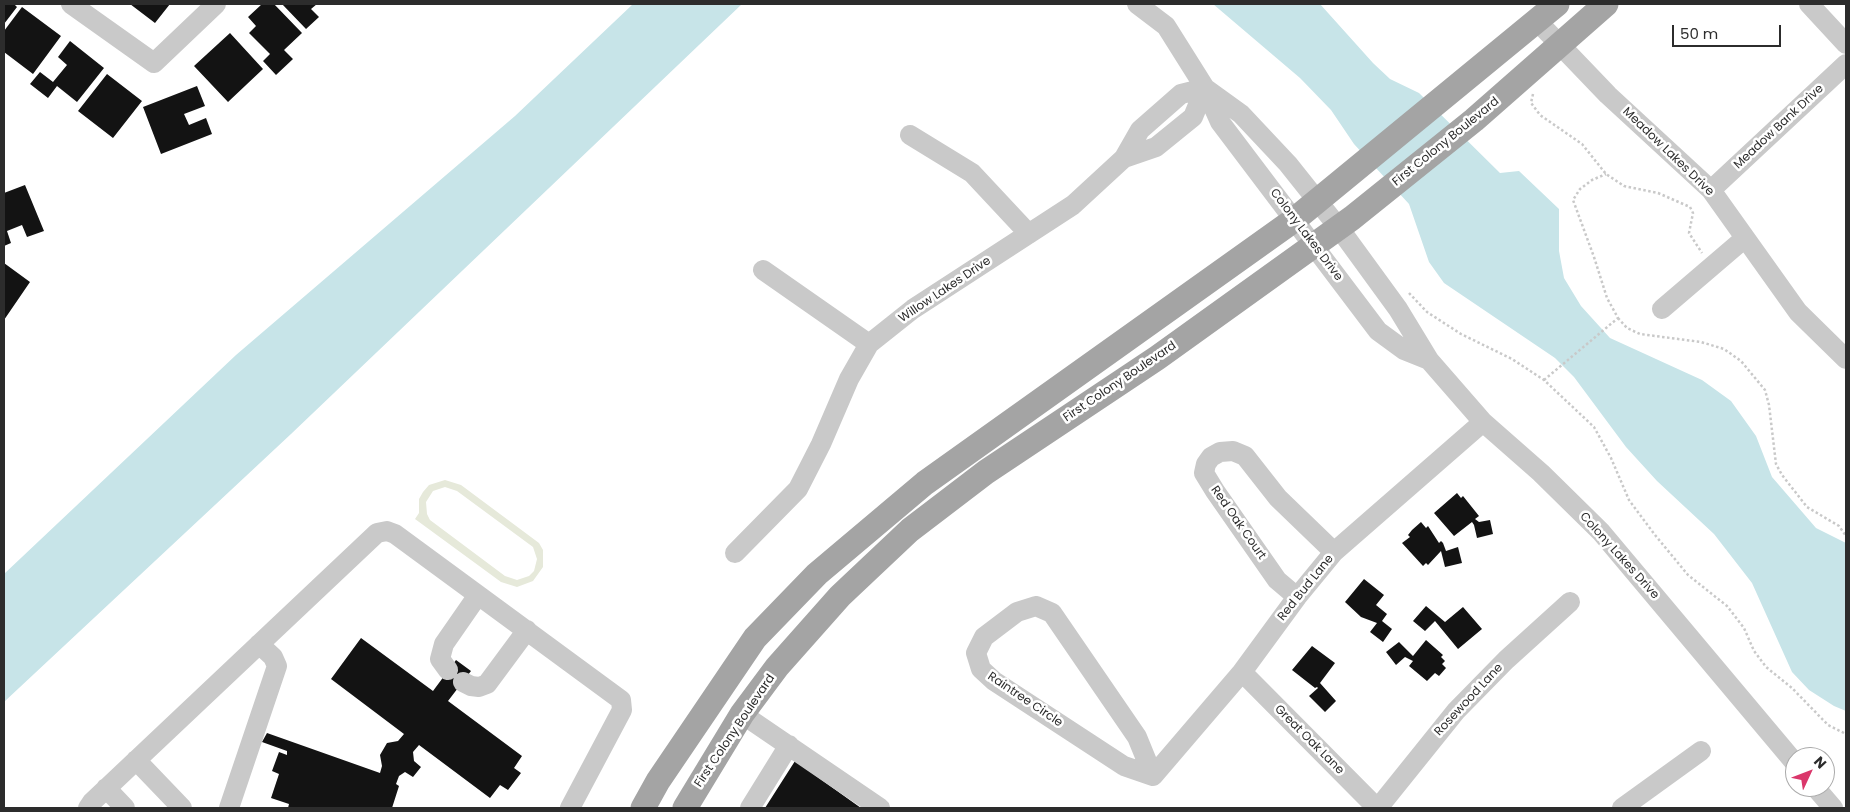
<!DOCTYPE html>
<html>
<head>
<meta charset="utf-8">
<style>
	body { margin:0 }
	#map { position:relative; width:1850px; height:812px; overflow:hidden; background:#fff; font-family:Poppins,sans-serif }
	canvas { display:block }
	.frame { position:absolute; inset:0; border:5px solid #2c2c2c; pointer-events:none }
	.north { position:absolute; left:1785px; top:747px; width:50px; height:50px; box-sizing:border-box; background:#fff; border:1px solid #ababab; border-radius:50%; rotate:47deg; font-size:14px; font-weight:700; line-height:20px; text-align:center; color:#2c2c2c }
	.north::after { content:''; display:block; margin:auto; width:18px; height:22px; background:#da376b; clip-path:polygon(50% 0,100% 100%,50% 72%,0 100%) }
	.scale { position:absolute; left:1672px; top:25px; width:109px; height:22px; box-sizing:border-box; border:2px solid #2c2c2c; border-top:0; padding-left:6px; font-size:15px; line-height:18px; white-space:nowrap; color:#2c2c2c; -webkit-text-stroke:4px #fff; paint-order:stroke }
</style>
</head>
<body>
<div id="map">
<canvas width="1850" height="812"></canvas>
<div class="frame"></div>
<div class="north">N</div>
<div class="scale">50 m</div>
</div>
<script>
const c = document.querySelector('canvas').getContext('2d');
c.lineJoin = 'round';
function paint(path, color) { c.fillStyle = color; c.fill(path, 'evenodd'); }
const shape = rows => new Path2D(rows.map(r => 'M' + r).join(''));
function strokePath(path, color, width, dash) { c.strokeStyle = color; c.lineWidth = width; c.lineCap = dash ? 'butt' : 'round'; c.setLineDash(dash || []); c.stroke(path); }
function drawText(font, color, halo, rows, align = 'center') {
  c.font = font + ' Poppins,sans-serif'; c.lineWidth = 5; c.setLineDash([]); c.textBaseline = 'middle'; c.strokeStyle = halo; c.fillStyle = color; for (const [text, x, y, turn = 0] of rows) {
    c.save(); c.translate(x, y); c.rotate((+turn || 0) * Math.PI / 180); c.textAlign = isNaN(turn) ? turn : align; if (halo) c.strokeText(text, 0, 0); c.fillText(text, 0, 0); c.restore();
  }
}
const green = shape([
	[445,480,461,485,539,543,543,550,543,567,533,581,517,587,501,582,415,519,419,513,419,499,423,492,429,485],
	[445,487,457,491,533,547,537,559,534,571,529,576,517,580,505,576,430,520,427,514,426,502,433,491]
]);
const water = shape([
	[633,4,742,4,291,434,4,702,4,574,236,355,515,116],
	[1213,4,1320,4,1373,63,1390,79,1419,93,1500,173,1519,171,1559,209,1559,251,1564,278,1581,306,1610,338,1702,380,1731,401,1756,436,1772,477,1816,528,1846,543,1846,711,1834,706,1809,690,1792,672,1752,583,1714,534,1657,481,1626,447,1574,377,1555,358,1444,283,1429,262,1409,204,1354,144,1331,110,1300,78]
]);
const building = shape([
	[4,4,14,4,17,7,4,24],
	[130,4,170,4,155,23],
	[262,4,274,4,302,33,284,50,293,59,276,75,263,61,270,54,249,33,256,26,248,17],
	[282,4,317,4,311,9,319,17,306,29],
	[22,7,61,36,33,74,4,52,4,31],
	[230,33,263,69,228,102,194,66],
	[70,41,104,68,77,102,57,86,48,98,30,84,40,72,53,82,67,65,58,57],
	[107,74,142,101,113,138,78,111],
	[197,86,205,106,184,114,189,125,206,118,212,134,161,154,143,107],
	[25,185,44,231,27,237,22,225,7,231,11,243,4,246,4,193],
	[4,263,30,282,4,320],
	[1457,493,1461,498,1463,496,1479,516,1475,519,1479,522,1490,520,1493,534,1477,538,1474,525,1472,522,1454,536,1434,513],
	[1421,522,1426,528,1428,526,1439,543,1441,541,1443,543,1446,551,1458,547,1462,563,1445,567,1441,551,1428,565,1426,563,1423,566,1402,543,1410,537,1408,535,1412,530],
	[1364,579,1384,595,1376,605,1387,614,1382,621,1392,629,1383,642,1370,632,1377,623,1361,617,1345,602],
	[1426,606,1445,622,1463,607,1482,629,1458,649,1435,621,1425,631,1413,621],
	[361,638,433,691,456,660,471,671,448,701,522,756,514,768,521,773,508,790,500,785,490,798,419,745,413,752,414,761,421,767,413,777,405,772,399,776,396,784,399,786,392,808,288,808,289,804,271,798,279,774,272,771,279,752,287,755,287,751,262,742,267,733,380,773,382,766,380,755,387,743,398,741,404,734,331,679],
	[1426,640,1443,655,1441,657,1445,661,1442,664,1446,668,1439,676,1435,673,1427,681,1409,666,1413,661,1405,657,1396,665,1386,652,1399,642,1413,656],
	[1312,646,1335,663,1320,683,1336,701,1325,712,1309,696,1318,688,1317,687,1315,688,1292,670],
	[795,761,861,808,765,808]
]);
const path = shape([
	[1533,94,1531,103,1540,115,1582,144,1606,174,1624,186,1658,193,1690,207,1693,213,1689,233,1702,253],
	[1409,293,1427,312,1461,334,1512,359,1544,380,1594,427,1611,458,1629,500,1655,535,1688,575,1727,606,1744,628,1754,651,1766,667,1792,688,1828,725,1846,734],
	[1618,318,1627,328,1640,334,1701,342,1724,349,1741,361,1765,390,1769,405,1776,464,1782,475,1807,507,1839,526,1846,536],
	[1544,380,1618,318,1607,298,1594,257,1573,200,1580,189,1592,180,1606,174]
]);
const minor = shape([
	[71,4,154,63,216,4],
	[1137,4,1166,26,1205,88,1220,122,1378,331,1404,350,1429,360],
	[1809,4,1846,44],
	[1538,22,1608,95,1711,190,1798,312,1846,359],
	[1205,88,1241,114,1288,164,1339,228,1398,309,1429,360,1483,422,1541,473,1601,532,1795,763],
	[910,135,972,173,1029,234],
	[1124,158,1156,147,1193,117,1205,88],
	[1711,190,1846,64],
	[763,270,869,344],
	[1662,309,1745,238],
	[735,553,798,489,821,444,849,379,869,344,913,309,1073,205,1124,158,1140,130,1181,94,1205,88],
	[1297,597,1277,580,1215,491,1204,473,1206,464,1211,457,1220,452,1233,451,1245,456,1278,498,1334,552],
	[1036,606,1052,613,1137,737,1153,776,1124,766,994,681,981,669,976,653,984,637,1017,612,1036,606],
	[448,670,440,659,444,644,478,595],
	[1242,672,1377,808],
	[463,682,471,686,479,687,487,684,527,630],
	[742,714,880,808],
	[136,760,182,808],
	[1153,776,1242,672,1297,597,1334,552,1483,422],
	[1815,787,1833,808],
	[106,788,125,808],
	[88,808,92,802,377,533,387,531,395,534,621,700,622,710,570,808],
	[229,808,277,666,273,657,259,644],
	[750,808,789,745],
	[1378,808,1456,711,1506,660,1570,602],
	[1622,808,1701,751]
]);
const major = shape([
	[643,808,658,781,755,638,817,574,925,483,1294,220,1557,4],
	[685,808,742,714,777,667,840,596,910,530,986,472,1157,358,1352,218,1474,120,1606,4]
]);
const streetNames = [
	["Meadow Bank Drive",1779,127,-43],
	["First Colony Boulevard",1446,142,-39],
	["Meadow Lakes Drive",1668,152,44],
	["Colony Lakes Drive",1306,235,53],
	["Willow Lakes Drive",945,290,-34],
	["First Colony Boulevard",1120,382,-34],
	["Red Oak Court",1238,523,55],
	["Colony Lakes Drive",1619,556,48],
	["Red Bud Lane",1306,588,-51],
	["Raintree Circle",1025,700,34],
	["Rosewood Lane",1469,700,-47],
	["First Colony Boulevard",735,731,-56],
	["Great Oak Lane",1309,740,45]
];
paint(green, '#e6e9da');
paint(water, '#c7e4e8');
paint(building, '#131313');
strokePath(path, '#c9c9c9', 2.5, [2.5, 2.5]);
strokePath(minor, '#c9c9c9', 20);
strokePath(major, '#a4a4a4', 25);
drawText('12px', '#2c2c2c', '#fff', streetNames);
</script>
</body>
</html>
